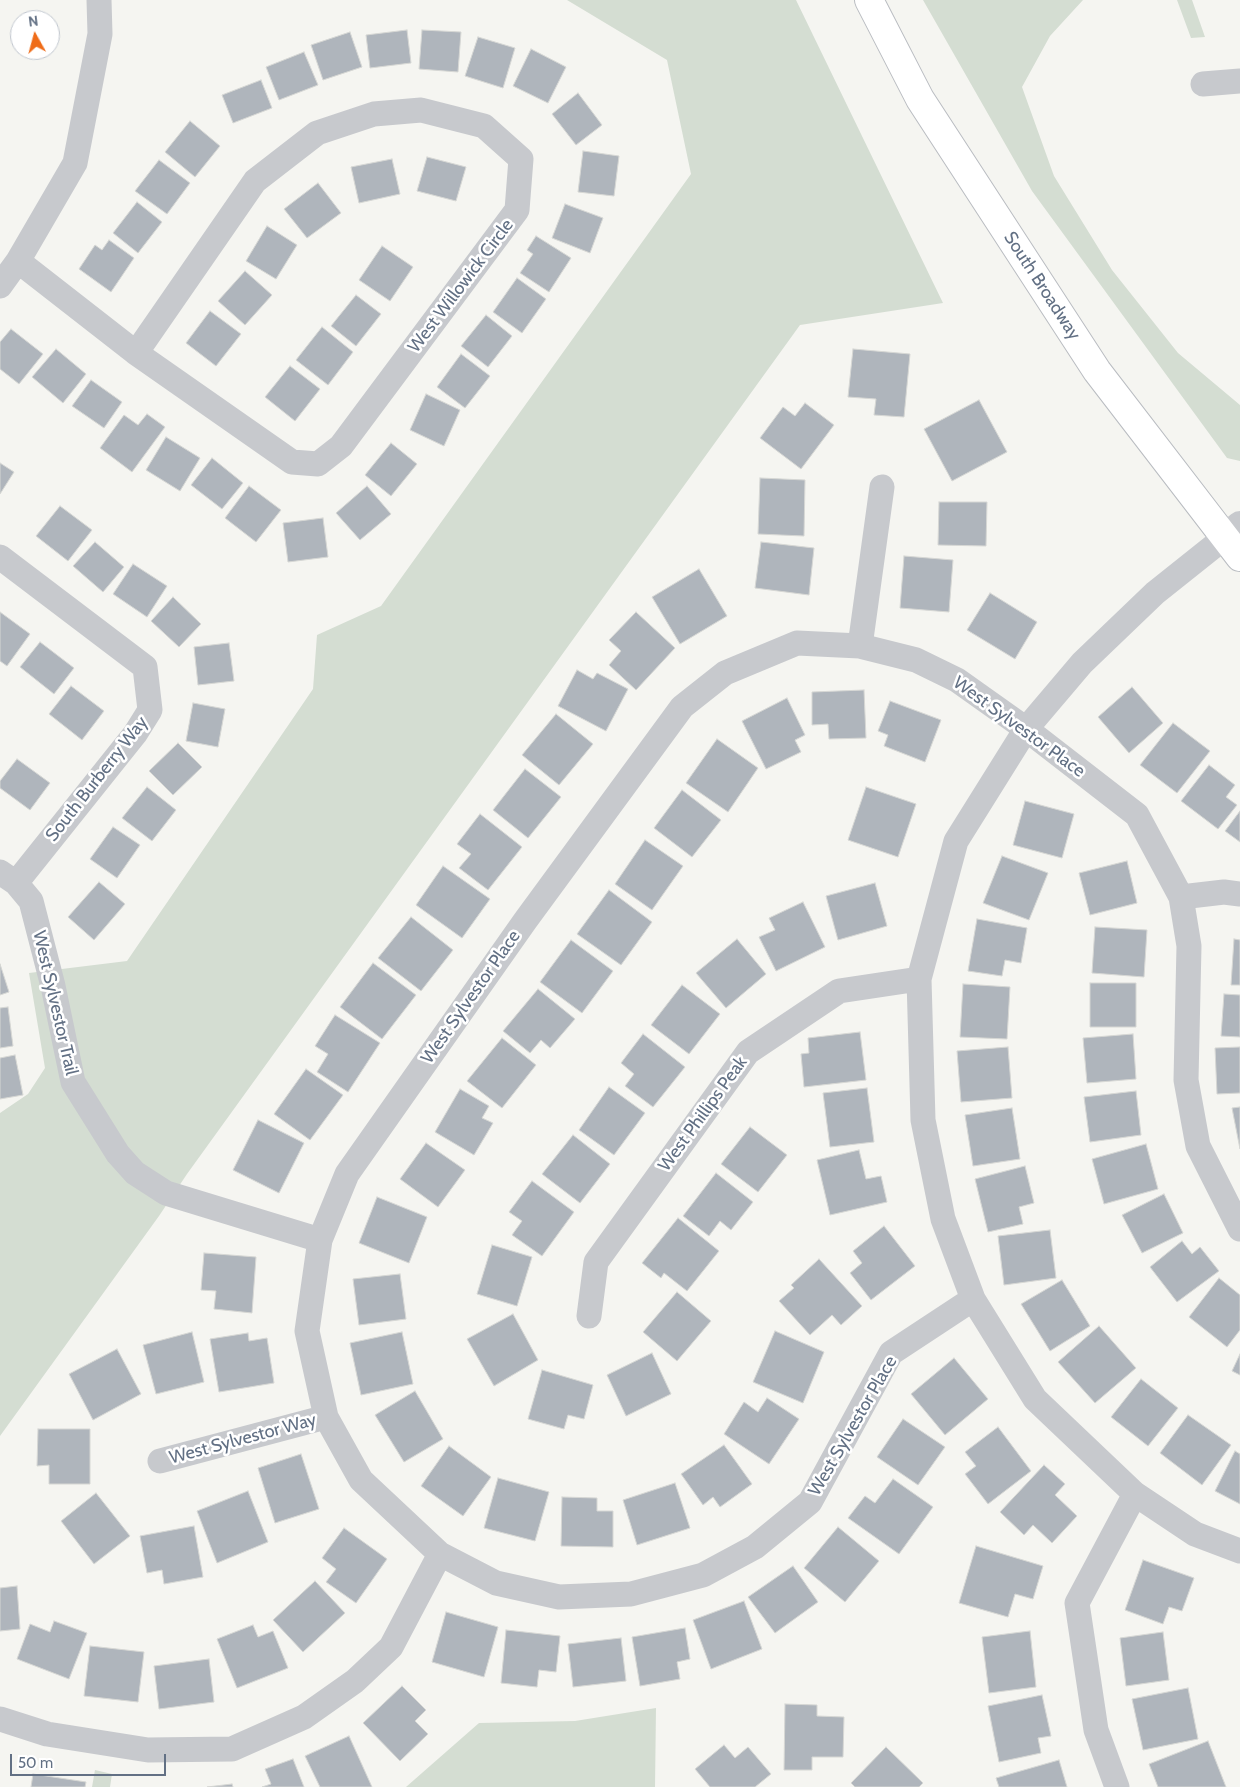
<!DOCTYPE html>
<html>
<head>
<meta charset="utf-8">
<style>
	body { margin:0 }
	#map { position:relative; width:1240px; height:1787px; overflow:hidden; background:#f5f5f1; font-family:Cabin,sans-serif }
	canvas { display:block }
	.north { position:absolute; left:10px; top:10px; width:50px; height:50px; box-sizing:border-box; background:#fff; border:1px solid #c0c6ce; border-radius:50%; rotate:353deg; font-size:14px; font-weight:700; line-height:20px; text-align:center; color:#627084 }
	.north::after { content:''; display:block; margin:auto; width:18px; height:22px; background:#ef6c18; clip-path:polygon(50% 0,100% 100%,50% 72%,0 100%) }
	.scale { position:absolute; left:10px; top:1754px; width:156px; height:22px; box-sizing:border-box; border:2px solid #627084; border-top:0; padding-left:6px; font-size:15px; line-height:18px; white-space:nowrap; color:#627084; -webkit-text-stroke:4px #fff; paint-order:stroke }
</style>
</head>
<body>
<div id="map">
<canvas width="1240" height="1787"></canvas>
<div class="north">N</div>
<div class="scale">50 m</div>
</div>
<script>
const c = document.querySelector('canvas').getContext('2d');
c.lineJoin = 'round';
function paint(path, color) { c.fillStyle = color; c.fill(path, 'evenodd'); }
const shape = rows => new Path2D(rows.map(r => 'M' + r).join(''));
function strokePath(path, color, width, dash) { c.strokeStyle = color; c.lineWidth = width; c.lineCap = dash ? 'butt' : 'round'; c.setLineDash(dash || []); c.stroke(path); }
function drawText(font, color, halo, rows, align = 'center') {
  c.font = font + ' Cabin,sans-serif'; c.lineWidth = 5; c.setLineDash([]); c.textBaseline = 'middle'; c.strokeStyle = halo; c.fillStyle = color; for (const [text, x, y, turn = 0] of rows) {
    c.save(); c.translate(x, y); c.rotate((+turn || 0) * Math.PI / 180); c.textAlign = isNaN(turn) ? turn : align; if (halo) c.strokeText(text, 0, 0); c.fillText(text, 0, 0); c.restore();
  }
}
const green = shape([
	[567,0,796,0,943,303,800,325,187,1174,159,1216,0,1436,0,1113,28,1094,45,1068,29,973,127,961,313,689,317,635,381,606,691,174,667,60],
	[923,0,1083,0,1050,36,1022,87,1054,176,1112,270,1178,353,1240,405,1240,461,1227,458,1032,191],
	[1177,0,1192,0,1205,37,1191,38],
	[656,1708,655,1787,406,1787,479,1723,575,1721],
	[95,1770,112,1774,110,1787,92,1787]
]);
const building = shape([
	[407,30,411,63,370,68,366,35,407,30],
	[422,30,461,32,458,72,419,69,422,30],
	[350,32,362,67,323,80,311,45,350,32],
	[478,37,515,48,503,88,465,76,478,37],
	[531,49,566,67,548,103,513,86,531,49],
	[304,52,318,85,279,100,266,67,304,52],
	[261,80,272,108,233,123,222,95,261,80],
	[578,93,602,125,576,145,552,114,578,93],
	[190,121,220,146,195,177,165,152,190,121],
	[583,151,619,156,614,196,578,192,583,151],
	[427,157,466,167,456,201,417,191,427,157],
	[392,159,400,194,359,203,351,167,392,159],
	[159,160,190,183,167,214,135,191,159,160],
	[318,183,341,213,307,238,284,209,318,183],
	[137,202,162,222,138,253,113,233,137,202],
	[565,204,603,218,590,253,552,238,565,204],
	[267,226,297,245,276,279,246,261,267,226],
	[536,236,571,258,549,292,520,273,533,254,527,250,536,236],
	[109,240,134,258,111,292,79,269,95,245,102,250,109,240],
	[382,246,413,267,390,301,359,280,382,246],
	[245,271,272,295,245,325,218,301,245,271],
	[517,278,546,299,522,333,493,312,517,278],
	[356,295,381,314,356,346,331,326,356,295],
	[210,311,241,334,216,366,186,343,210,311],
	[486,315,512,336,488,367,461,346,486,315],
	[322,327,353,352,328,385,296,360,322,327],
	[11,329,43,354,19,384,0,369,0,342,11,329],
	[56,349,86,374,63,403,32,377,56,349],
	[853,349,910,354,904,417,874,415,876,399,848,397,853,349],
	[461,354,490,376,465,408,437,387,461,354],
	[290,366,320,389,295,421,265,397,290,366],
	[91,380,122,402,104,428,72,406,91,380],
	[426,394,460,410,444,446,410,430,426,394],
	[979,400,1007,452,952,481,924,429,979,400],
	[805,403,834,425,801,469,760,438,783,407,795,416,805,403],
	[147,414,165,427,132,472,100,448,124,415,138,425,147,414],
	[166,437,200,458,180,491,146,470,166,437],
	[391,443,417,464,391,496,365,475,391,443],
	[212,458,243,483,222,509,191,485,212,458],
	[0,463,14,472,0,494,0,463],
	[760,478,805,480,804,536,758,534,760,478],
	[249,486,281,510,256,542,225,518,249,486],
	[367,486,391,514,360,540,336,513,367,486],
	[939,502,987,502,986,546,938,545,939,502],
	[60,506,92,530,68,561,36,536,60,506],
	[323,518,328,557,288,562,283,523,323,518],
	[95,542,124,567,103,592,73,566,95,542],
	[761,542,814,548,809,595,755,588,761,542],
	[904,556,953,560,949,612,900,608,904,556],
	[133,564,167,586,147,617,113,594,133,564],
	[699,569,727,616,680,644,652,597,699,569],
	[990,593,1037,622,1015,659,967,630,990,593],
	[173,597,201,624,179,647,151,621,173,597],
	[0,612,30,634,7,666,0,661,0,612],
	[636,612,675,648,636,690,609,665,621,651,609,640,636,612],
	[40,642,74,668,54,694,20,667,40,642],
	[229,643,234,681,198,685,194,647,229,643],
	[577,670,593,679,597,673,628,689,606,731,558,706,577,670],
	[71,686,104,711,82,740,49,714,71,686],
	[1132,687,1163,723,1129,753,1098,717,1132,687],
	[864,690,866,738,829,739,828,724,812,725,812,692,864,690],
	[787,698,805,735,795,740,801,752,766,769,742,721,787,698],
	[890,701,941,720,925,762,884,746,888,735,878,731,890,701],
	[193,703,225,709,218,747,186,741,193,703],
	[556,714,593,744,559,785,522,755,556,714],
	[1173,723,1210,751,1177,793,1140,765,1173,723],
	[717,739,758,768,728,812,686,783,717,739],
	[178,743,202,767,173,795,149,771,178,743],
	[17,759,50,783,30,810,0,788,0,781,17,759],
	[1209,765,1235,785,1226,797,1237,805,1218,829,1181,801,1209,765],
	[525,769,561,797,528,838,493,810,525,769],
	[147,787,176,810,152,841,122,818,147,787],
	[866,787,916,804,898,857,848,840,866,787],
	[682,790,721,820,692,857,654,828,682,790],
	[1025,801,1074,814,1062,858,1013,845,1025,801],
	[1240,811,1240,842,1225,831,1240,811],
	[480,814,522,847,488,890,459,868,471,854,457,844,480,814],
	[113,827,140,845,117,878,90,859,113,827],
	[645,840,683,866,652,910,615,884,645,840],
	[1002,856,1048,873,1029,920,983,903,1002,856],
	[1127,861,1137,903,1090,915,1079,873,1127,861],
	[443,866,490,899,462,938,416,905,443,866],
	[99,882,125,904,94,940,68,917,99,882],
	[875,883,887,926,838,940,826,896,875,883],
	[609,890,652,922,621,965,577,934,609,890],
	[803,902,825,947,776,971,759,937,775,930,769,918,803,902],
	[411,917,453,950,421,991,378,958,411,917],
	[977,919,1027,928,1021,963,1005,960,1002,976,968,971,977,919],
	[1095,927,1147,930,1144,977,1092,973,1095,927],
	[737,939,766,974,726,1008,696,973,737,939],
	[1234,939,1240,940,1240,985,1231,985,1234,939],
	[571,940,613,971,582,1013,540,982,571,940],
	[373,963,416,995,382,1039,340,1007,373,963],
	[0,964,9,992,0,995,0,964],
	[1090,983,1136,983,1136,1027,1090,1027,1090,983],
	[963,984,1010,987,1007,1039,960,1037,963,984],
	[682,985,720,1014,689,1054,651,1025,682,985],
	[538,989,575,1019,550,1048,541,1040,530,1053,503,1031,538,989],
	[1224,994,1240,995,1240,1037,1221,1036,1224,994],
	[8,1007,13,1046,0,1048,0,1008,8,1007],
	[335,1015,380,1043,348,1092,317,1072,328,1054,315,1046,335,1015],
	[860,1032,866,1080,804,1087,801,1054,809,1053,808,1038,860,1032],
	[643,1034,685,1067,653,1107,625,1086,634,1074,621,1063,643,1034],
	[1133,1034,1136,1079,1087,1083,1083,1038,1133,1034],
	[502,1038,536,1065,502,1108,467,1081,502,1038],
	[1008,1047,1012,1098,961,1102,957,1051,1008,1047],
	[1240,1047,1240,1093,1217,1094,1215,1048,1240,1047],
	[15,1055,23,1095,0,1099,0,1058,15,1055],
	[306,1069,343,1095,310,1140,274,1114,306,1069],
	[609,1087,645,1113,614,1155,579,1130,609,1087],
	[867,1088,874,1142,830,1147,823,1093,867,1088],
	[460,1089,489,1106,482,1118,493,1123,474,1155,435,1132,460,1089],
	[1136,1091,1141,1135,1090,1142,1084,1097,1136,1091],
	[1240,1107,1240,1149,1232,1108,1240,1107],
	[1012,1108,1020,1159,973,1166,965,1115,1012,1108],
	[258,1120,304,1143,279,1193,233,1170,258,1120],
	[750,1127,787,1155,758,1192,721,1164,750,1127],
	[573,1135,610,1164,580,1203,542,1174,573,1135],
	[426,1143,465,1170,438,1207,400,1179,426,1143],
	[1146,1144,1158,1189,1104,1204,1092,1159,1146,1144],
	[859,1150,866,1179,881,1176,887,1202,830,1215,817,1160,859,1150],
	[1025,1166,1034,1203,1019,1207,1023,1224,988,1232,975,1179,1025,1166],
	[716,1173,753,1202,731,1230,720,1221,709,1236,683,1216,716,1173],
	[532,1181,574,1212,542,1256,512,1235,522,1221,509,1212,532,1181],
	[1164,1194,1183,1233,1142,1253,1122,1215,1164,1194],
	[377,1197,427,1217,409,1263,359,1243,377,1197],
	[678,1218,719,1251,687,1291,664,1273,661,1278,642,1263,678,1218],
	[884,1226,915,1266,871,1300,850,1273,862,1263,853,1251,884,1226],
	[1050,1230,1056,1278,1004,1285,998,1236,1050,1230],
	[1182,1241,1192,1254,1200,1247,1219,1271,1177,1302,1150,1267,1182,1241],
	[492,1245,532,1257,517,1306,477,1294,492,1245],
	[204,1253,256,1257,252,1313,214,1309,216,1291,201,1290,204,1253],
	[819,1259,862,1306,841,1325,832,1315,810,1335,779,1301,794,1288,791,1285,819,1259],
	[400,1274,406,1319,359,1325,353,1279,400,1274],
	[1219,1278,1240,1295,1240,1330,1227,1347,1189,1317,1219,1278],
	[1062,1280,1090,1326,1050,1351,1021,1304,1062,1280],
	[677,1292,711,1321,677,1361,643,1332,677,1292],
	[513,1314,538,1360,494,1386,467,1339,513,1314],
	[1099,1326,1136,1368,1095,1403,1058,1362,1099,1326],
	[775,1331,824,1352,803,1403,753,1382,775,1331],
	[192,1332,204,1382,156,1394,143,1345,192,1332],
	[402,1332,413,1384,361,1395,350,1343,402,1332],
	[248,1333,249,1341,267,1338,274,1383,219,1392,210,1339,248,1333],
	[117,1349,141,1394,93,1420,69,1374,117,1349],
	[652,1353,671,1394,626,1416,607,1375,652,1353],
	[1240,1354,1240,1375,1232,1371,1240,1354],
	[954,1358,988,1399,945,1435,911,1394,954,1358],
	[542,1370,593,1385,584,1419,568,1415,564,1429,528,1419,542,1370],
	[1141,1379,1178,1408,1148,1446,1111,1417,1141,1379],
	[415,1391,443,1439,404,1462,375,1415,415,1391],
	[767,1398,799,1419,769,1464,724,1434,744,1402,758,1412,767,1398],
	[1188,1415,1231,1445,1202,1485,1160,1453,1188,1415],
	[903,1419,945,1447,918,1485,877,1457,903,1419],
	[998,1427,1031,1471,988,1504,965,1474,976,1466,965,1452,998,1427],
	[38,1429,90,1429,90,1484,49,1484,49,1465,37,1466,38,1429],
	[724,1445,752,1484,720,1507,713,1497,703,1505,681,1474,724,1445],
	[449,1446,491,1477,463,1516,421,1486,449,1446],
	[1235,1451,1240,1454,1240,1504,1215,1491,1235,1451],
	[301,1454,319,1509,275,1523,258,1468,301,1454],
	[1044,1465,1065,1484,1055,1495,1077,1516,1052,1543,1033,1525,1024,1535,1000,1512,1044,1465],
	[498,1478,549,1492,535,1541,484,1528,498,1478],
	[893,1479,933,1507,899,1554,848,1518,865,1496,875,1503,893,1479],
	[675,1483,690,1528,637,1545,623,1500,675,1483],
	[248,1491,268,1542,217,1563,197,1511,248,1491],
	[96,1493,130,1536,94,1564,61,1521,96,1493],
	[562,1497,597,1498,597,1511,613,1511,613,1547,561,1546,562,1497],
	[194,1526,203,1577,164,1584,162,1570,147,1573,140,1536,194,1526],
	[838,1527,879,1561,845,1602,804,1568,838,1527],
	[344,1528,387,1559,356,1603,326,1582,336,1569,322,1558,344,1528],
	[976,1546,1043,1566,1033,1599,1015,1594,1008,1617,959,1603,976,1546],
	[1143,1560,1194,1578,1182,1611,1169,1607,1163,1624,1125,1610,1143,1560],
	[793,1566,818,1602,775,1633,748,1597,793,1566],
	[315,1581,345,1613,303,1652,273,1620,315,1581],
	[17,1586,20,1629,0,1631,0,1588,17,1586],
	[744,1601,762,1649,711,1669,693,1620,744,1601],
	[446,1612,498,1627,484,1677,432,1662,446,1612],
	[54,1621,87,1633,69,1679,17,1659,30,1624,50,1632,54,1621],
	[253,1625,258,1637,273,1631,288,1668,237,1688,217,1639,253,1625],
	[685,1628,690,1659,677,1662,680,1679,640,1686,632,1637,685,1628],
	[506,1630,560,1636,556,1672,539,1670,537,1687,501,1683,506,1630],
	[1030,1631,1036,1687,989,1693,982,1637,1030,1631],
	[1163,1632,1169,1680,1126,1686,1120,1638,1163,1632],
	[621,1638,626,1681,573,1687,568,1644,621,1638],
	[90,1646,144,1652,138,1702,84,1696,90,1646],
	[209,1659,214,1702,159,1709,154,1666,209,1659],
	[402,1686,426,1710,415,1721,428,1734,400,1761,363,1723,402,1686],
	[1188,1688,1198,1739,1143,1750,1132,1699,1188,1688],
	[1042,1695,1051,1736,1038,1738,1041,1753,999,1762,988,1706,1042,1695],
	[785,1704,817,1705,817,1716,844,1717,843,1757,812,1757,812,1770,784,1770,785,1704],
	[349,1736,372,1787,320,1787,305,1756,349,1736],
	[1208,1741,1226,1787,1158,1787,1149,1764,1208,1741],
	[724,1745,735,1758,748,1747,771,1774,755,1787,710,1787,695,1769,724,1745],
	[886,1747,923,1783,919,1787,855,1787,851,1783,886,1747],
	[293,1759,304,1787,262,1787,271,1784,265,1769,293,1759],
	[1059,1760,1067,1787,999,1787,996,1778,1059,1760],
	[33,1774,86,1782,85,1787,31,1787,33,1774],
	[232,1784,233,1787,207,1787,232,1784]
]);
const minor = shape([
	[1203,84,1240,81],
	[421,110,484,126,521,159,517,210,341,446,318,464,292,462,136,353,255,181,317,133,374,114,421,110],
	[18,261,136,353],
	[0,286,18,261,75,163,100,34,99,0],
	[1224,538,1155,593,1082,663,1026,729,956,841,919,979,923,1120,943,1219,973,1299,1035,1399,1135,1494,1195,1534,1240,1551],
	[0,557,145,667,150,710,135,734,16,883],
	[860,646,882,487],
	[0,872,16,883,31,901,53,986,73,1082,118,1154,135,1173,166,1193,320,1240],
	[1181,897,1224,892,1240,894],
	[973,1299,891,1353,810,1502,755,1547,703,1575,631,1594,559,1597,496,1583,440,1554,361,1480,326,1417,307,1331,320,1240,347,1174,525,921,682,707,725,673,797,643,860,646,916,660,957,680,1026,729,1137,815,1181,897,1189,946,1186,1080,1198,1146,1240,1229],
	[589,1316,596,1262,748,1052,839,991,919,979],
	[160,1461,326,1417],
	[0,1719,47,1734,148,1750,232,1749,304,1717,355,1681,391,1647,440,1554],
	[1117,1787,1096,1730,1077,1603,1135,1494]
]);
const tertiary = shape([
	[1224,538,1240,525]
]);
const secondary = shape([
	[869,0,920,99,1097,371,1240,557]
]);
const streetNames = [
	["West Willowick Circle",461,286,-53],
	["South Broadway",1042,286,57],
	["West Sylvestor Place",1019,727,36],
	["South Burberry Way",97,779,-52],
	["West Sylvestor Place",471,997,-55],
	["West Sylvestor Trail",55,1003,77],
	["West Phillips Peak",703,1114,-54],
	["West Sylvestor Place",853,1426,-60],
	["West Sylvestor Way",243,1439,-15]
];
paint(green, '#d4ddd2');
paint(building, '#afb5bc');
strokePath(building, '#d6d7d4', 1);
strokePath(secondary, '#b9bcc1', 30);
strokePath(minor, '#c7c9cd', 25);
strokePath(tertiary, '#c7c9cd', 28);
strokePath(secondary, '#fff', 28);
drawText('18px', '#627084', '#fff', streetNames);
</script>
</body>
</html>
